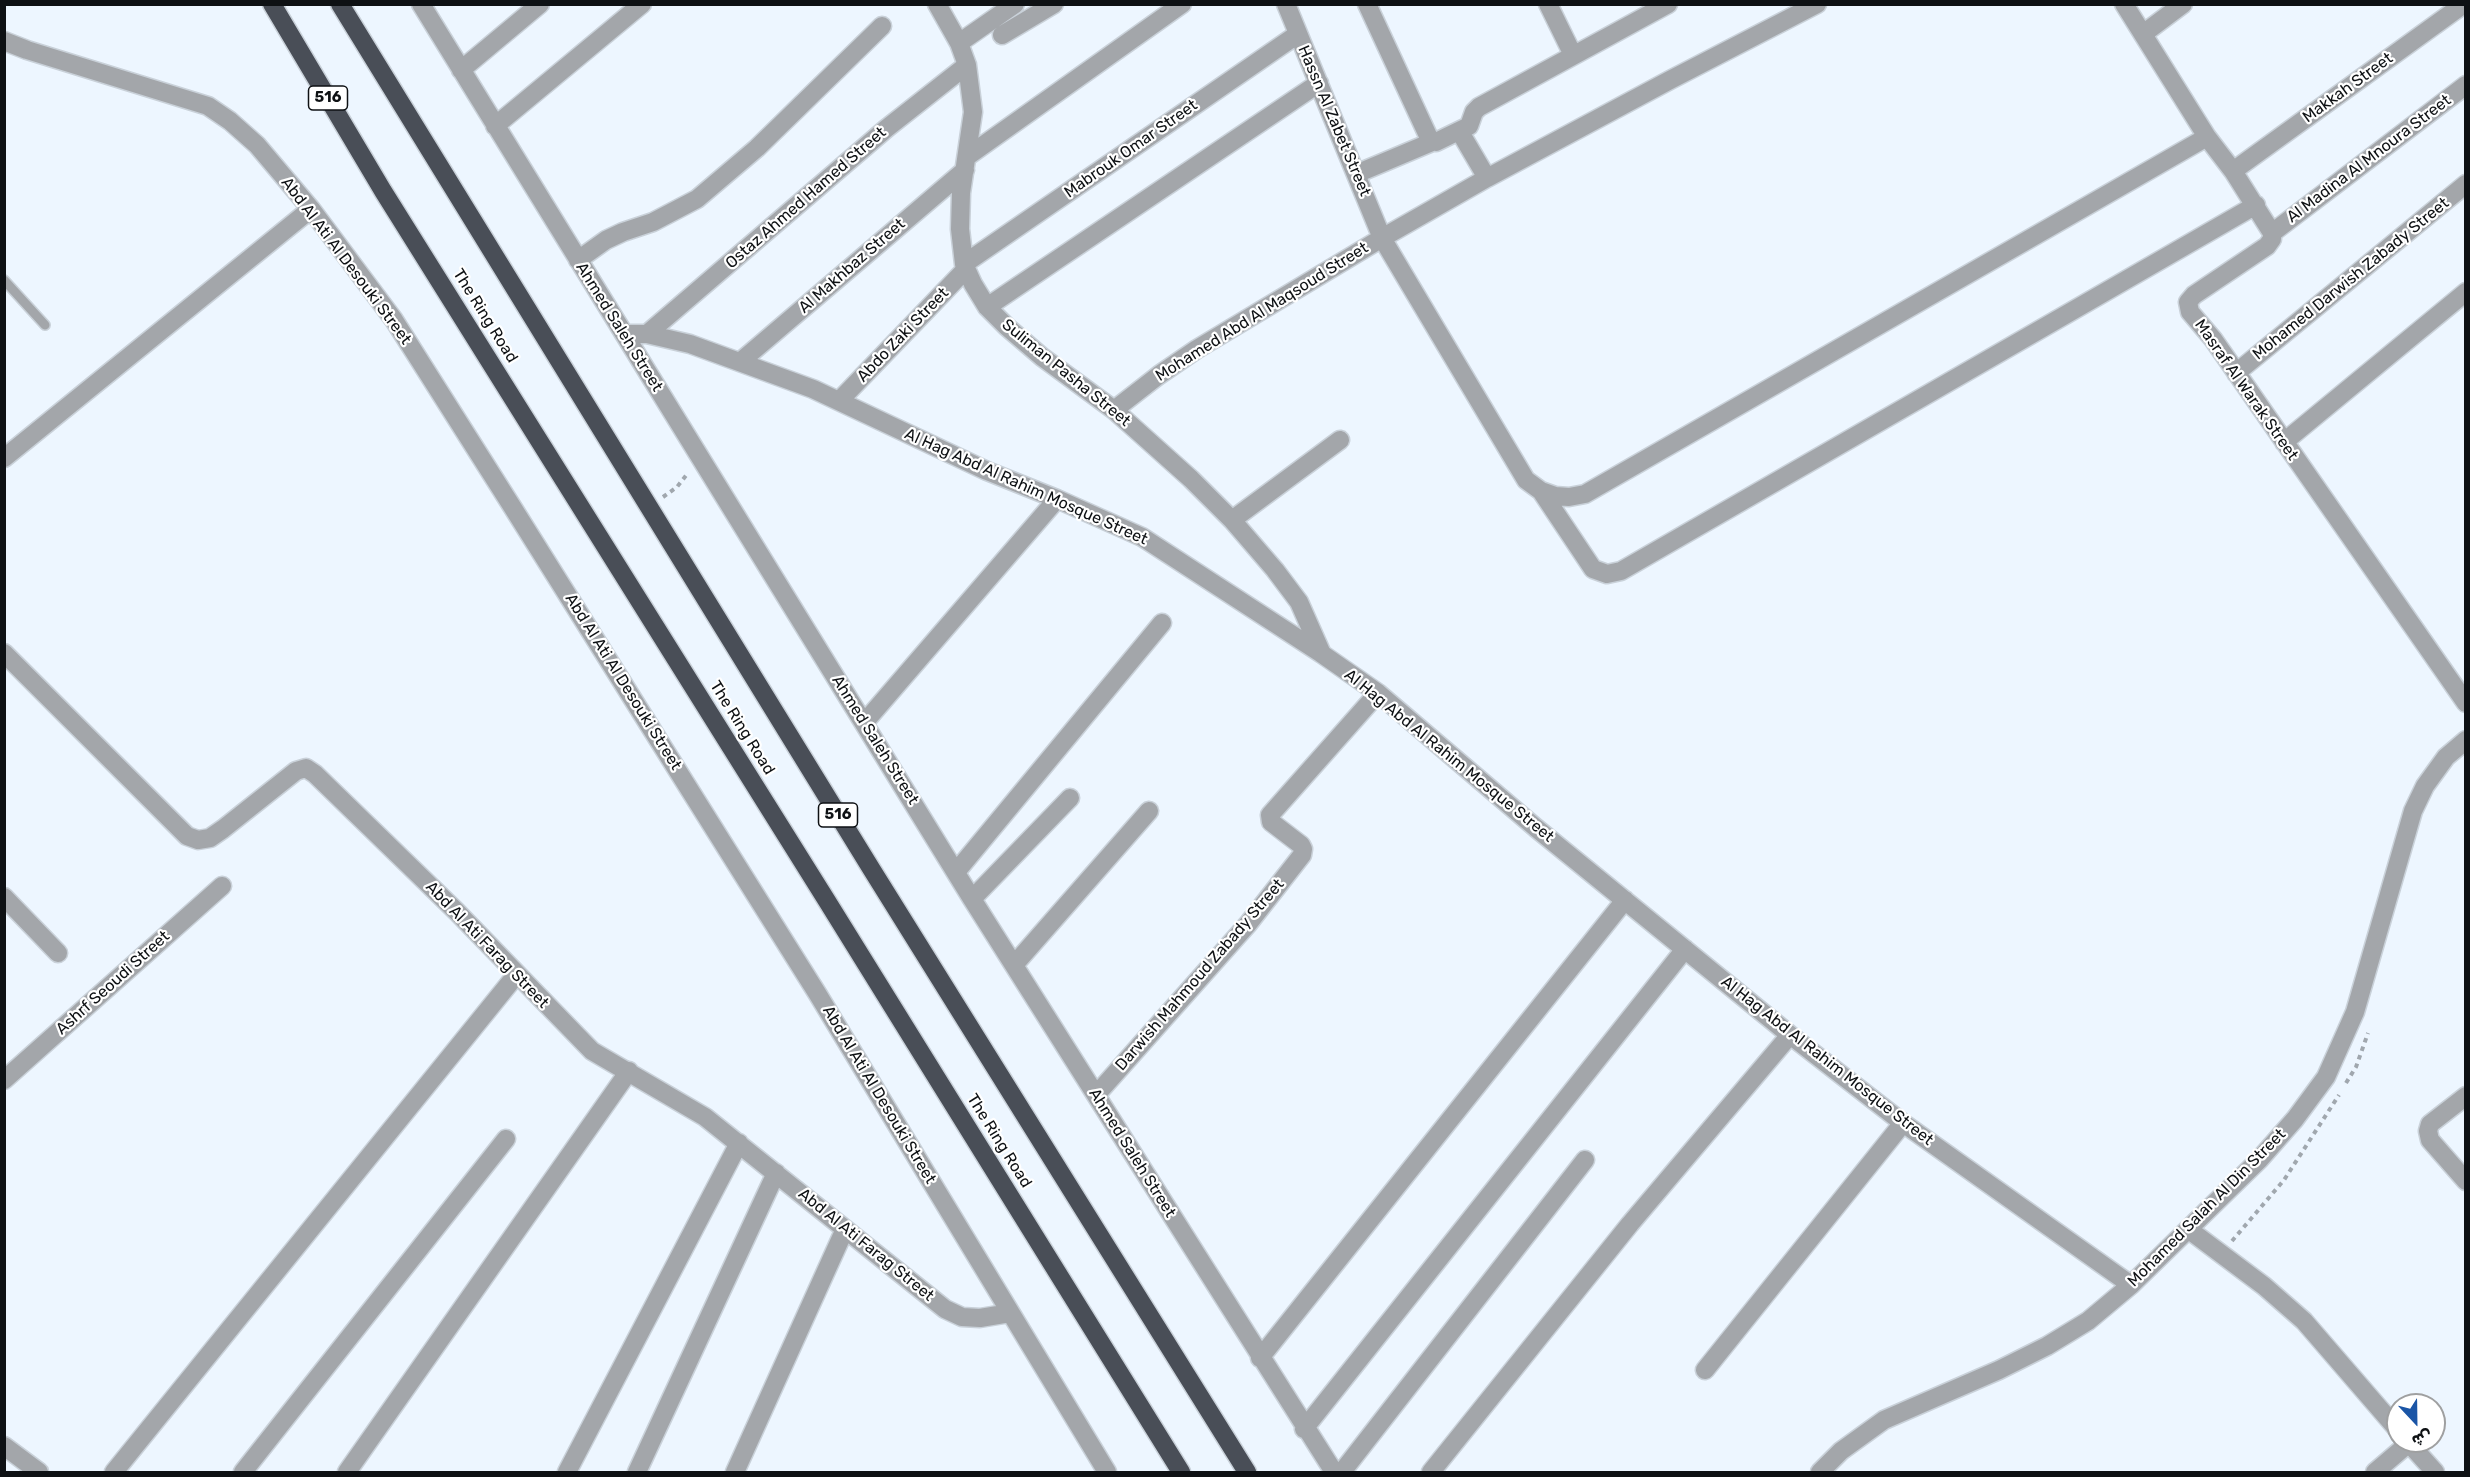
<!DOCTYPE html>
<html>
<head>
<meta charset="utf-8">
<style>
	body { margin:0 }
	#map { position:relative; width:2470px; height:1477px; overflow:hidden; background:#edf6ff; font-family:Rubik,"Noto Naskh Arabic",sans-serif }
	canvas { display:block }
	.frame { position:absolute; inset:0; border:6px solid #0e1114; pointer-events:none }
	.north { position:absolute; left:2386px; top:1393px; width:60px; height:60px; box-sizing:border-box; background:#fff; border:2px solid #9fa0a1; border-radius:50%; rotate:158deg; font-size:16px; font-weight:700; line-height:24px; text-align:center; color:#0e1114 }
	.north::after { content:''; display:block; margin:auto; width:21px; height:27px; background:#1a55a6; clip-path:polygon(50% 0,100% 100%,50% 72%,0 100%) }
</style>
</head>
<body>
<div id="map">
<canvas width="2470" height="1477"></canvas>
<div class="frame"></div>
<div class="north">ش</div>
</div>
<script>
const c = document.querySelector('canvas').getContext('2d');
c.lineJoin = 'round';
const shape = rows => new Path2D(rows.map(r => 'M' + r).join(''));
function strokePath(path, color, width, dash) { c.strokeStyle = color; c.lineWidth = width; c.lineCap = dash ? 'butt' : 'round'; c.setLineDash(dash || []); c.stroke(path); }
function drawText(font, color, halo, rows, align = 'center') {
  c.font = font + ' Rubik,sans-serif'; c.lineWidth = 4.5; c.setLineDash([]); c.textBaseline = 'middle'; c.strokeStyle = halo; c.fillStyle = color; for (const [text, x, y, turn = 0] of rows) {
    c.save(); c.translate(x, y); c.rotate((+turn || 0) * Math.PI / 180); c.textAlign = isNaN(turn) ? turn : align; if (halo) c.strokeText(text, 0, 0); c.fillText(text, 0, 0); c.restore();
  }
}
const path = shape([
	[663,497,677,487,688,473],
	[2346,1083,2356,1067,2368,1033],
	[2232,1241,2284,1180,2339,1095]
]);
const service = shape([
	[4,280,45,325]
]);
const minor = shape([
	[421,4,972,899,1334,1472],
	[937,4,959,43,967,65,973,112,961,193,960,229,964,264,973,284,987,307,1007,327,1042,357,1114,410,1191,479,1232,520,1275,570,1299,602,1322,654],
	[1286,4,1382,238,1526,480,1541,491,1555,496,1569,497,1585,494,2207,137],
	[1367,4,1430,140,1436,142,1469,126,1474,112,1479,107,1668,4],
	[1548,4,1573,55],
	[2124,4,2207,137,2233,171,2272,233,2272,239,2267,246,2194,295,2188,302,2190,312,2213,339,2466,703],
	[2143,34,2183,4],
	[1002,35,1054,4],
	[4,41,27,50,208,106,230,121,257,145,311,209,394,320,513,508,817,993,1107,1472],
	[959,43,1015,4],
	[461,70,540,4],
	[495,126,642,4],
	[1460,132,1487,178],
	[968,156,1182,4],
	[2233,171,2464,4],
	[1356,174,1432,142],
	[2272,233,2466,85],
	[578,260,606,240,623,232,653,222,697,199,757,148,882,26],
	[964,264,1298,34],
	[987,307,1319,83],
	[624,334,647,334,690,344,813,389,987,471,1057,499,1142,537,1322,654,1378,693,1536,828,1790,1035,1903,1123,2131,1285],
	[647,334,887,128,967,65],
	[740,362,965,170],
	[2236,373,2466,184],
	[839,401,966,269],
	[1114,410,1159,375,1197,349,1382,238,1487,178,1670,80,1817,4],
	[2284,442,2466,292],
	[4,458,311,209],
	[1541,491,1593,569,1607,574,1621,571,2256,205],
	[1232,520,1340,440],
	[4,653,187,836,198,840,210,838,223,829,296,771,306,768,315,774,457,912,592,1051,705,1117,945,1309,962,1317,980,1318,1010,1313],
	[864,723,1057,499],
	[956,872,1162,623],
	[4,897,58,953],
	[972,899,1070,798],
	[1014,965,1149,811],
	[4,1080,222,886],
	[1096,1095,1248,924,1302,855,1303,849,1301,845,1271,822,1270,815,1378,693],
	[2466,1096,2430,1124,2428,1131,2430,1140,2466,1181],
	[2188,1229,2264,1286,2304,1321,2398,1430],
	[1260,1358,1625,900],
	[1705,1370,1903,1123],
	[1304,1429,1685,949],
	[2407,1441,2435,1472],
	[4,1446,39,1472],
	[114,1472,517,974],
	[243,1472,506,1139],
	[347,1472,629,1071],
	[567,1472,739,1143],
	[637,1472,776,1173],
	[735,1472,845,1229],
	[1342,1472,1585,1160],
	[1431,1472,1630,1224,1790,1035],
	[1820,1472,1841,1451,1884,1420,1999,1370,2047,1346,2088,1321,2131,1285,2259,1160,2295,1119,2326,1077,2355,1012,2413,811,2425,786,2446,757,2466,740],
	[2375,1472,2409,1443]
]);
const motorway = shape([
	[272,4,383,191,827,901,1181,1472],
	[340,4,872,870,1247,1472]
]);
const shields = [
	[328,98,39],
	[838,815,39]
];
const shieldNames = [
	["516",328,98],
	["516",838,815]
];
const streetNames = [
	["Makkah Street",2348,88,-36],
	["Hassn Al Zabet Street",1334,121,67],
	["Mabrouk Omar Street",1131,149,-35],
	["Al Madina Al Mnoura Street",2369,159,-37],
	["Ostaz Ahmed Hamed Street",806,198,-41],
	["Abd Al Ati Al Desouki Street",346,261,53],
	["Al Makhbaz Street",852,266,-41],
	["Mohamed Darwish Zabady Street",2351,279,-39],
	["Mohamed Abd Al Maqsoud Street",1262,312,-32],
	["The Ring Road",485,316,58],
	["Ahmed Saleh Street",619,327,58],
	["Abdo Zaki Street",903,335,-46],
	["Suliman Pasha Street",1066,373,39],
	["Masraf Al Warak Street",2246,390,55],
	["Al Hag Abd Al Rahim Mosque Street",1026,487,24],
	["Abd Al Ati Al Desouki Street",623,682,58],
	["The Ring Road",742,728,58],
	["Ahmed Saleh Street",875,740,58],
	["Al Hag Abd Al Rahim Mosque Street",1449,756,39],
	["Abd Al Ati Farag Street",487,945,46],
	["Darwish Mahmoud Zabady Street",1200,975,-49],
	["Ashrf Seoudi Street",113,983,-42],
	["Al Hag Abd Al Rahim Mosque Street",1827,1061,38],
	["Abd Al Ati Al Desouki Street",879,1095,59],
	["The Ring Road",999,1141,58],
	["Ahmed Saleh Street",1132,1153,58],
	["Mohamed Salah Al Din Street",2207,1208,-45],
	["Abd Al Ati Farag Street",866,1245,39]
];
strokePath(service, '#c9d1d9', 12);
strokePath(minor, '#c9d1d9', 21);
strokePath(motorway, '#c9d1d9', 21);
strokePath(path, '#a0a7ae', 4, [4.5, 4.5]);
strokePath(service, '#a3a6aa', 9);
strokePath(minor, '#a3a6aa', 18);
strokePath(motorway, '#494e57', 18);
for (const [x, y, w] of shields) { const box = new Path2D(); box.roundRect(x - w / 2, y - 12, w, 24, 4.5); c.fillStyle = '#fff'; c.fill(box); strokePath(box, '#0e1114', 1.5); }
drawText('bold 15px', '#0e1114', null, shieldNames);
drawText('16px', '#0e1114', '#fff', streetNames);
</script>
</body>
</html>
